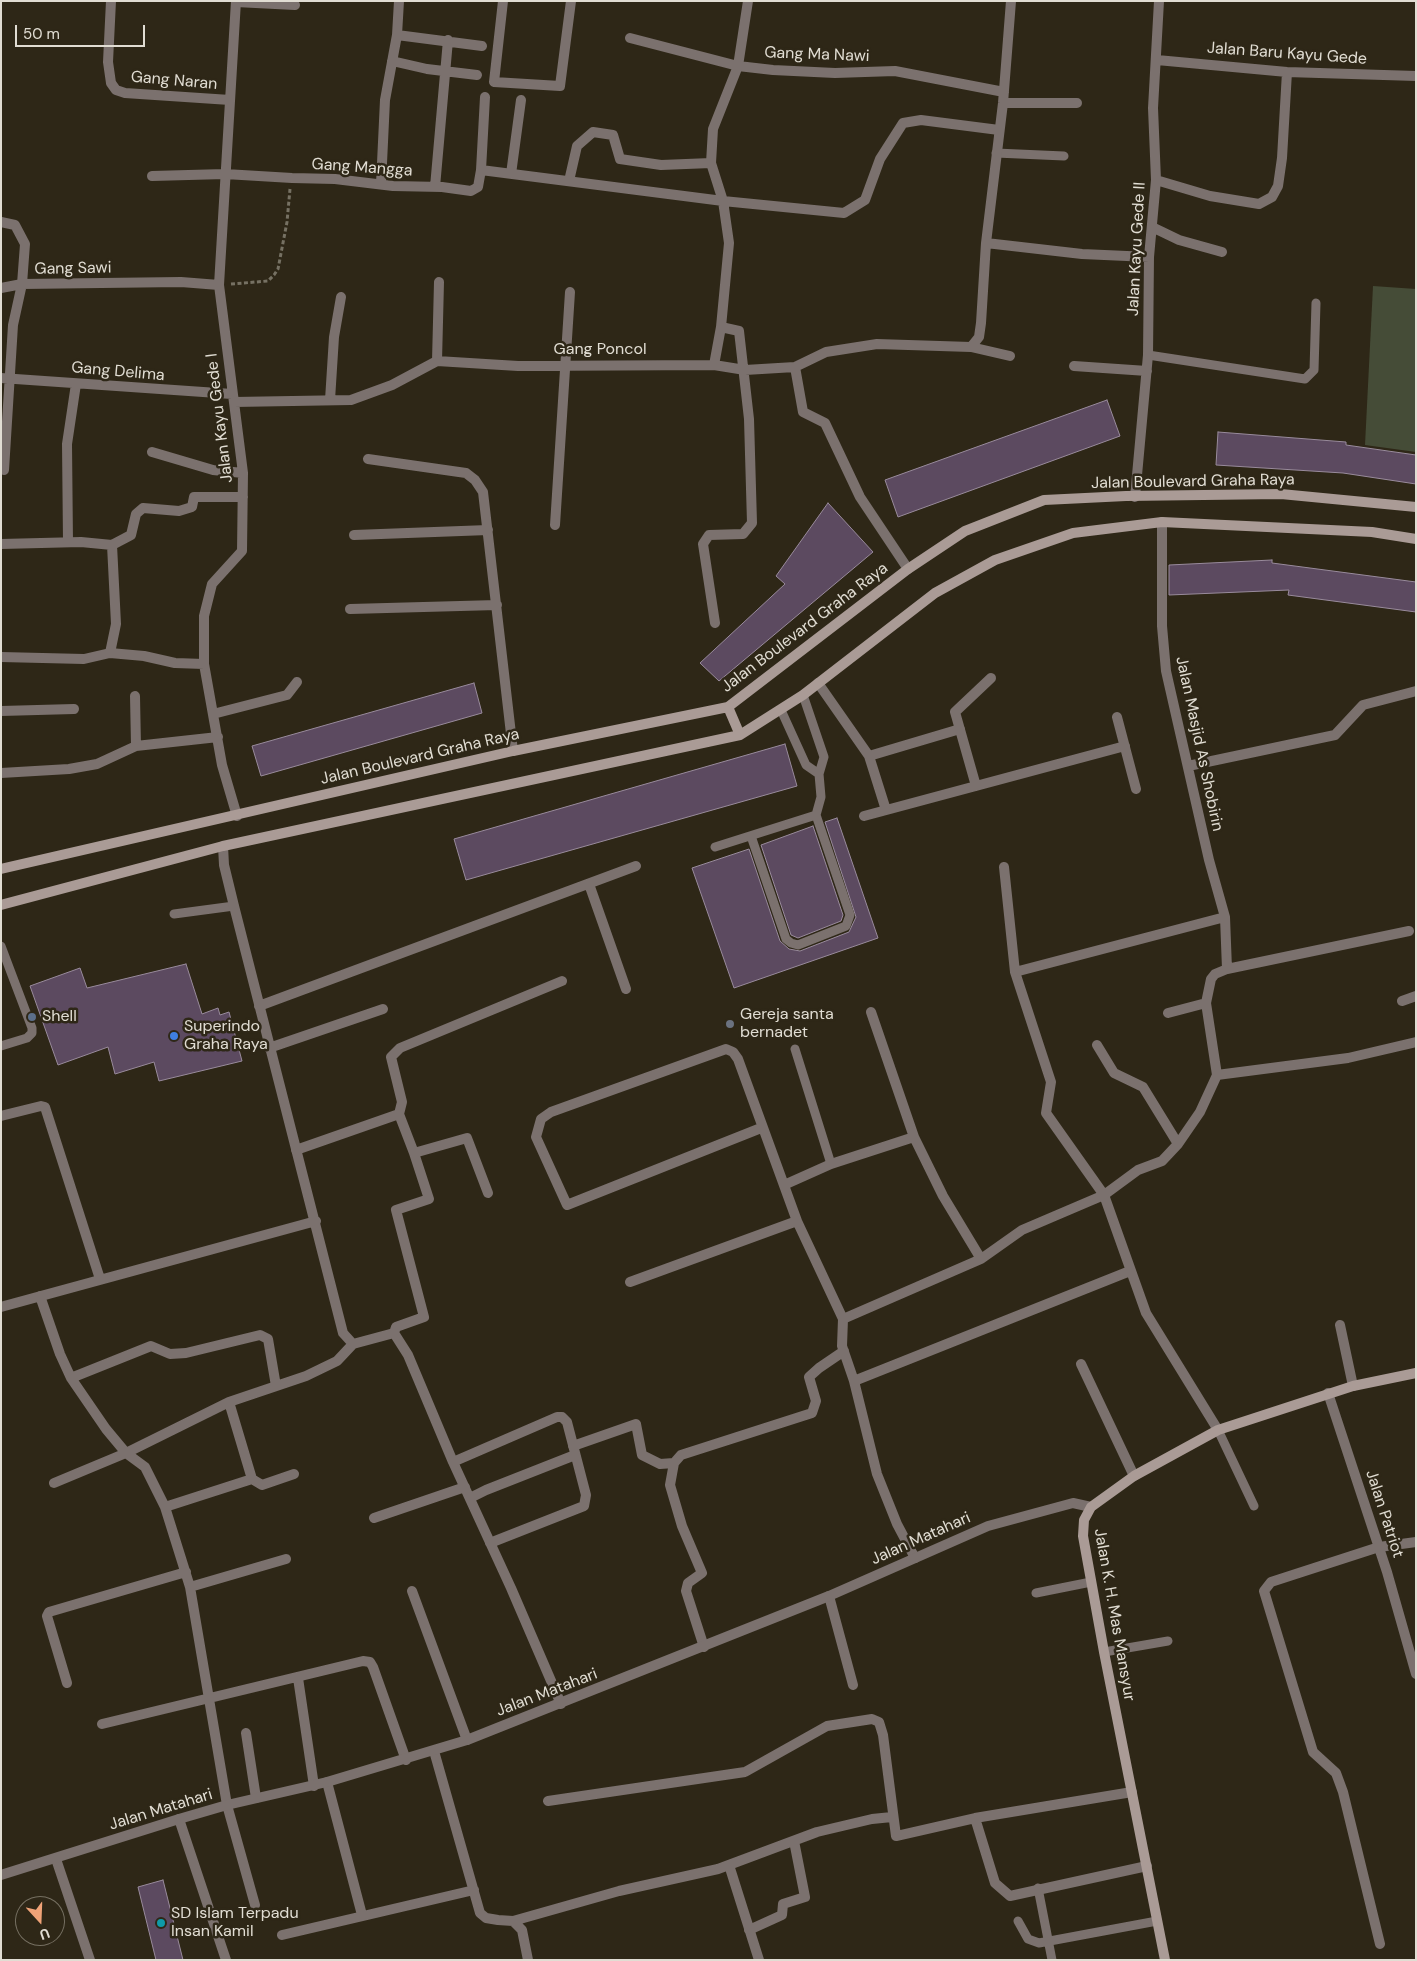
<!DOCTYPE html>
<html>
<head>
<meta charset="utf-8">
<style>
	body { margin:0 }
	#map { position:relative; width:1417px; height:1961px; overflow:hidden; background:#2e2717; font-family:"DM Sans",sans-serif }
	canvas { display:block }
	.frame { position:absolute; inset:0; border:2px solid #e1ddd3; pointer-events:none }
	.north { position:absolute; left:15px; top:1896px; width:50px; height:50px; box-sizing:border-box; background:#2e2717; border:1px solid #767062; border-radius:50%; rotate:160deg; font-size:14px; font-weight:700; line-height:20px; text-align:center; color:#e1ddd3 }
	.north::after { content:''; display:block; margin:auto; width:18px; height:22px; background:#f0a378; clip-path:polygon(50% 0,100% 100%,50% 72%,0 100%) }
	.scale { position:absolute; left:15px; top:25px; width:130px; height:22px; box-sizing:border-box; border:2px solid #e1ddd3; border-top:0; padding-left:6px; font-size:15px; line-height:18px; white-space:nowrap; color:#e1ddd3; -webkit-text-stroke:4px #2e2717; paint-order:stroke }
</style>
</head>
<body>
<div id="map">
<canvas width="1417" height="1961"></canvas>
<div class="frame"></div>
<div class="north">U</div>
<div class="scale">50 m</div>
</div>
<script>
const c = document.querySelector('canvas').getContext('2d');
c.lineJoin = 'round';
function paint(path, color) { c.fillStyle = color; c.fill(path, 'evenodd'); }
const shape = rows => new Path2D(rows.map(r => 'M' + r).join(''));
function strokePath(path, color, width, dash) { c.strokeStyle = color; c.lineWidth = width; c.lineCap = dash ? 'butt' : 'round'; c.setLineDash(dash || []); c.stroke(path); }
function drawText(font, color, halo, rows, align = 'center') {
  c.font = font + ' "DM Sans",sans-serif'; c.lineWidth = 5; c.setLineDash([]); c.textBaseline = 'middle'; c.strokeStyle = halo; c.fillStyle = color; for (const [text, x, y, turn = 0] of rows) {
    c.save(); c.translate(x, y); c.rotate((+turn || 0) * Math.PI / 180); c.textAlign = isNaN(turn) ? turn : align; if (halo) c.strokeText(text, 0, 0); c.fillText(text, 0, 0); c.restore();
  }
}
const green = shape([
	[1373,286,1416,289,1416,452,1365,445]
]);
const building = shape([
	[1107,400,1120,436,898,517,885,480,1107,400],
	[1218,432,1346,442,1346,445,1416,455,1416,484,1343,473,1216,465,1218,432],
	[828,503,873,552,719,681,700,663,785,584,776,576,828,503],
	[1272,560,1272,563,1416,582,1416,612,1288,595,1289,590,1169,595,1169,565,1272,560],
	[474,683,482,713,261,776,252,746,474,683],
	[785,744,797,786,466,880,454,839,785,744],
	[837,818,878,938,734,988,692,868,749,849,780,941,789,949,800,951,849,932,856,917,825,822,837,818],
	[813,826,843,915,841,921,798,938,791,935,761,845,813,826],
	[186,964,202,1014,218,1008,220,1015,229,1012,242,1061,159,1081,154,1062,115,1074,108,1047,58,1065,30,986,80,968,87,988,186,964],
	[163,1880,183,1960,156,1960,138,1887,163,1880]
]);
const path = shape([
	[231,284,268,281,274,275,278,269,287,222,290,189]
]);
const service = shape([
	[996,153,1064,156],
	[1148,355,1305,379,1314,370,1316,303],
	[781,710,806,765,819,774],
	[751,836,786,939,791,943,798,945,846,926,850,915,816,815,821,797,819,774,824,757,803,695],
	[715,847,816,815],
	[174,914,234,906],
	[1,946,32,1028,32,1033,27,1038,1,1046],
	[795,1049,831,1164],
	[1218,1430,1254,1506],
	[1036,1593,1091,1582],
	[1104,1652,1168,1641],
	[1038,1888,1052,1960],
	[1018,1921,1028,1939,1039,1943,1157,1921]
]);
const minor = shape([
	[111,1,108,62,111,83,116,90,125,93,230,100],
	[236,1,219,285,243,473,242,551,212,584,204,616,204,664,222,765,237,816],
	[503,1,494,82,560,86,571,1],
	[236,2,295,5],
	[397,35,482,46],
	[630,38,738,66,773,70,835,73,895,71,1004,92],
	[1157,60,1287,72,1416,76],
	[392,61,427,69,477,75],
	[1003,103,1077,103],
	[481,170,723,201,844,213,865,200,880,159,903,123,921,120,999,130],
	[511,174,521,100],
	[152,176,225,174,292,178,335,179,393,186,442,187,471,191,478,187,481,170,485,97],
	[1156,180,1210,196,1259,204,1272,197,1278,186,1282,158,1287,72],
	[569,181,577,146,593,132,613,135,620,159,661,165,711,163],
	[381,184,385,100,397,35,399,1],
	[435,187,448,40],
	[1,222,15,225,25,244,22,284,1,288],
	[1152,227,1179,240,1222,252],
	[986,243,1082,254,1149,257],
	[971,347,979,337,981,323,986,243,1003,103,1011,1],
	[437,361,439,282],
	[714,365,721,327,729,243,723,201,711,163,713,129,738,66,748,1],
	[1074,366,1147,371],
	[795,367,803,412,825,423,860,497,908,569],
	[1,378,232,394],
	[330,400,334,337,341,297],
	[234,402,351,400,392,385,437,361,518,366,714,365,745,370,795,367,826,352,877,344,971,347,1010,356],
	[152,452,213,470,243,473],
	[368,459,466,473,475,480,483,492,513,751],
	[4,470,13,325,22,284,181,282,219,285],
	[1135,497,1148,355,1149,257,1156,180,1153,108,1159,1],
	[1162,522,1162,626,1166,671,1209,860,1225,917,1227,969],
	[555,525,570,292],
	[354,535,488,530],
	[68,542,67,444,76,384],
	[1,544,81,542,112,545],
	[112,545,131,535,136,514,143,508,179,511,192,507,194,497,243,497],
	[350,609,497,605],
	[715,623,703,544,709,535,743,534,752,523,749,419,739,331,721,327],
	[110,653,116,624,112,545],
	[1,657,84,659,110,653,144,656,175,663,204,664],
	[818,683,869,756,886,810],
	[135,696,136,746],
	[1,711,74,709],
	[213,714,287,695,297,682],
	[1117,717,1136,789],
	[869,756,960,729],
	[1188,766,1335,735,1363,705,1416,691],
	[1,773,69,769,97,764,136,746,218,737],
	[976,786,955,712,991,678],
	[864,816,1125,746],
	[223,846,224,865,234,906,343,1333,353,1344,394,1333,408,1355,453,1462,511,1588,561,1704],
	[1004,867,1015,972,1051,1082,1046,1113,1104,1195,1146,1313,1218,1430],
	[589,884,626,989],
	[1015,972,1225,917],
	[1402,1001,1416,996],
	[259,1006,636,866],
	[1168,1013,1206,1003],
	[1097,1045,1114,1073,1143,1087,1178,1144],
	[269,1048,383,1009],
	[1217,1075,1348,1058,1416,1042],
	[399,1114,414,1153,467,1138,488,1193],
	[1,1116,41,1106,45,1107,100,1279],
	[761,1128,567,1205,536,1137,541,1119,551,1112,726,1049,733,1052,738,1059,797,1221,843,1319,842,1346,854,1381,877,1474,897,1524,915,1558],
	[914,1137,943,1196,981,1259],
	[296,1150,399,1114,402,1102,391,1057,400,1048,562,981],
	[784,1185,831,1164,914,1137,871,1012],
	[630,1282,797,1221],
	[40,1296,60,1354,71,1378,106,1429,126,1453,145,1467,165,1507,190,1587,227,1805,255,1905],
	[1,1307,316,1221],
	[843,1319,981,1259,1022,1230,1104,1195,1138,1170,1162,1161,1178,1144,1200,1112,1217,1075,1206,1003,1211,979,1215,974,1227,969,1409,931],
	[1340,1325,1353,1386],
	[394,1333,396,1327,424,1317,396,1210,429,1199,414,1153],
	[1081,1364,1134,1476],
	[71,1378,151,1346,170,1354,186,1353,260,1335,268,1339,276,1386],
	[854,1381,1130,1271],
	[1328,1393,1387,1572,1416,1674],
	[229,1402,252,1479,262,1485,294,1474],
	[573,1446,636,1424,642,1455,660,1464,674,1463],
	[453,1462,557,1417,562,1417,567,1422,586,1495,584,1506,490,1543],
	[54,1483,126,1453,229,1402,306,1376,337,1361,353,1344],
	[470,1498,486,1490,575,1455],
	[165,1507,252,1479],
	[374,1518,465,1487],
	[190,1587,286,1559],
	[412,1591,467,1740],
	[829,1596,853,1685],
	[704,1647,686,1591,688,1583,702,1573,682,1526,670,1485,674,1463,681,1455,812,1413,816,1401,809,1377,819,1368,844,1351],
	[298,1678,314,1786],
	[67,1683,47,1616,49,1612,186,1572],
	[102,1724,363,1661,370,1662,373,1667,406,1760],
	[246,1733,256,1798],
	[434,1751,480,1913,486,1918,498,1920,513,1921,619,1891,718,1869,817,1832,872,1819,892,1817],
	[327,1782,362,1915],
	[548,1801,745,1772,827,1726,872,1719,879,1722,883,1735,896,1836,975,1818,1132,1792],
	[975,1818,995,1883,1010,1896,1147,1866],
	[179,1819,226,1960],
	[56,1859,90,1960],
	[729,1865,759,1960],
	[513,1921,522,1930,528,1960],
	[749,1930,782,1915,783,1904,805,1897,794,1841],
	[282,1935,474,1890],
	[1380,1944,1343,1792,1336,1773,1313,1752,1264,1591,1271,1582,1379,1547,1416,1542]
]);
const tertiary = shape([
	[1,1875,179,1819,227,1805,327,1782,467,1740,829,1596,988,1526,1073,1503,1091,1507]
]);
const secondary = shape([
	[728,707,740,735],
	[1,869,513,751,728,707,908,569,965,531,1044,500,1126,496,1281,494,1416,507],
	[1,905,223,846,740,735,803,695,935,593,995,560,1073,533,1162,522,1372,532,1416,539],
	[1165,1960,1104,1652,1083,1536,1084,1520,1091,1507,1134,1476,1218,1430,1353,1386,1416,1373]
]);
const markers = [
	[32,1017,5,"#5c6f8a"],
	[730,1024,5,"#6b7280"],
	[174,1036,5,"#3f7fe0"],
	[161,1923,5,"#0f9aa8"]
];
const streetNames = [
	["Jalan Baru Kayu Gede",1287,54,4],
	["Gang Ma Nawi",817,55,2],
	["Gang Naran",174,81,5],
	["Gang Mangga",362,168,4],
	["Jalan Kayu Gede II",1137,249,-87],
	["Gang Sawi",73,269,-1],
	["Gang Poncol",600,350],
	["Gang Delima",118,372,5],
	["Jalan Kayu Gede I",220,418,-97],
	["Jalan Boulevard Graha Raya",1193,482,-1],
	["Jalan Boulevard Graha Raya",805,628,-37],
	["Jalan Masjid As Shobirin",1199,744,78],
	["Jalan Boulevard Graha Raya",420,757,-13],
	["Jalan Patriot",1384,1514,72],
	["Jalan Matahari",921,1539,-24],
	["Jalan K. H. Mas Mansyur",1114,1615,80],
	["Jalan Matahari",547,1693,-21],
	["Jalan Matahari",161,1810,-17]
];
const poiNames = [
	["Gereja santa",740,1015],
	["bernadet",740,1033],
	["Shell",42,1017],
	["Superindo",184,1027],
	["Graha Raya",184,1045],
	["SD Islam Terpadu",171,1914],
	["Insan Kamil",171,1932]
];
paint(green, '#454c37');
paint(building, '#5c4a60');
strokePath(building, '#998b9c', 1);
strokePath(path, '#767163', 3, [4, 2.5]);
strokePath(service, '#7b716e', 9);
strokePath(minor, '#7b716e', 10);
strokePath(tertiary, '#7b716e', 10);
strokePath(secondary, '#aa9b96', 10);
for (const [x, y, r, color] of markers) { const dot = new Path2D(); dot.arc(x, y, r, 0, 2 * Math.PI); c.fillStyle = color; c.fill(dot); strokePath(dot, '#2e2717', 2); }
drawText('16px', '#e1ddd3', '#2e2717', streetNames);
drawText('16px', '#e1ddd3', '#2e2717', poiNames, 'left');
</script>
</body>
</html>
